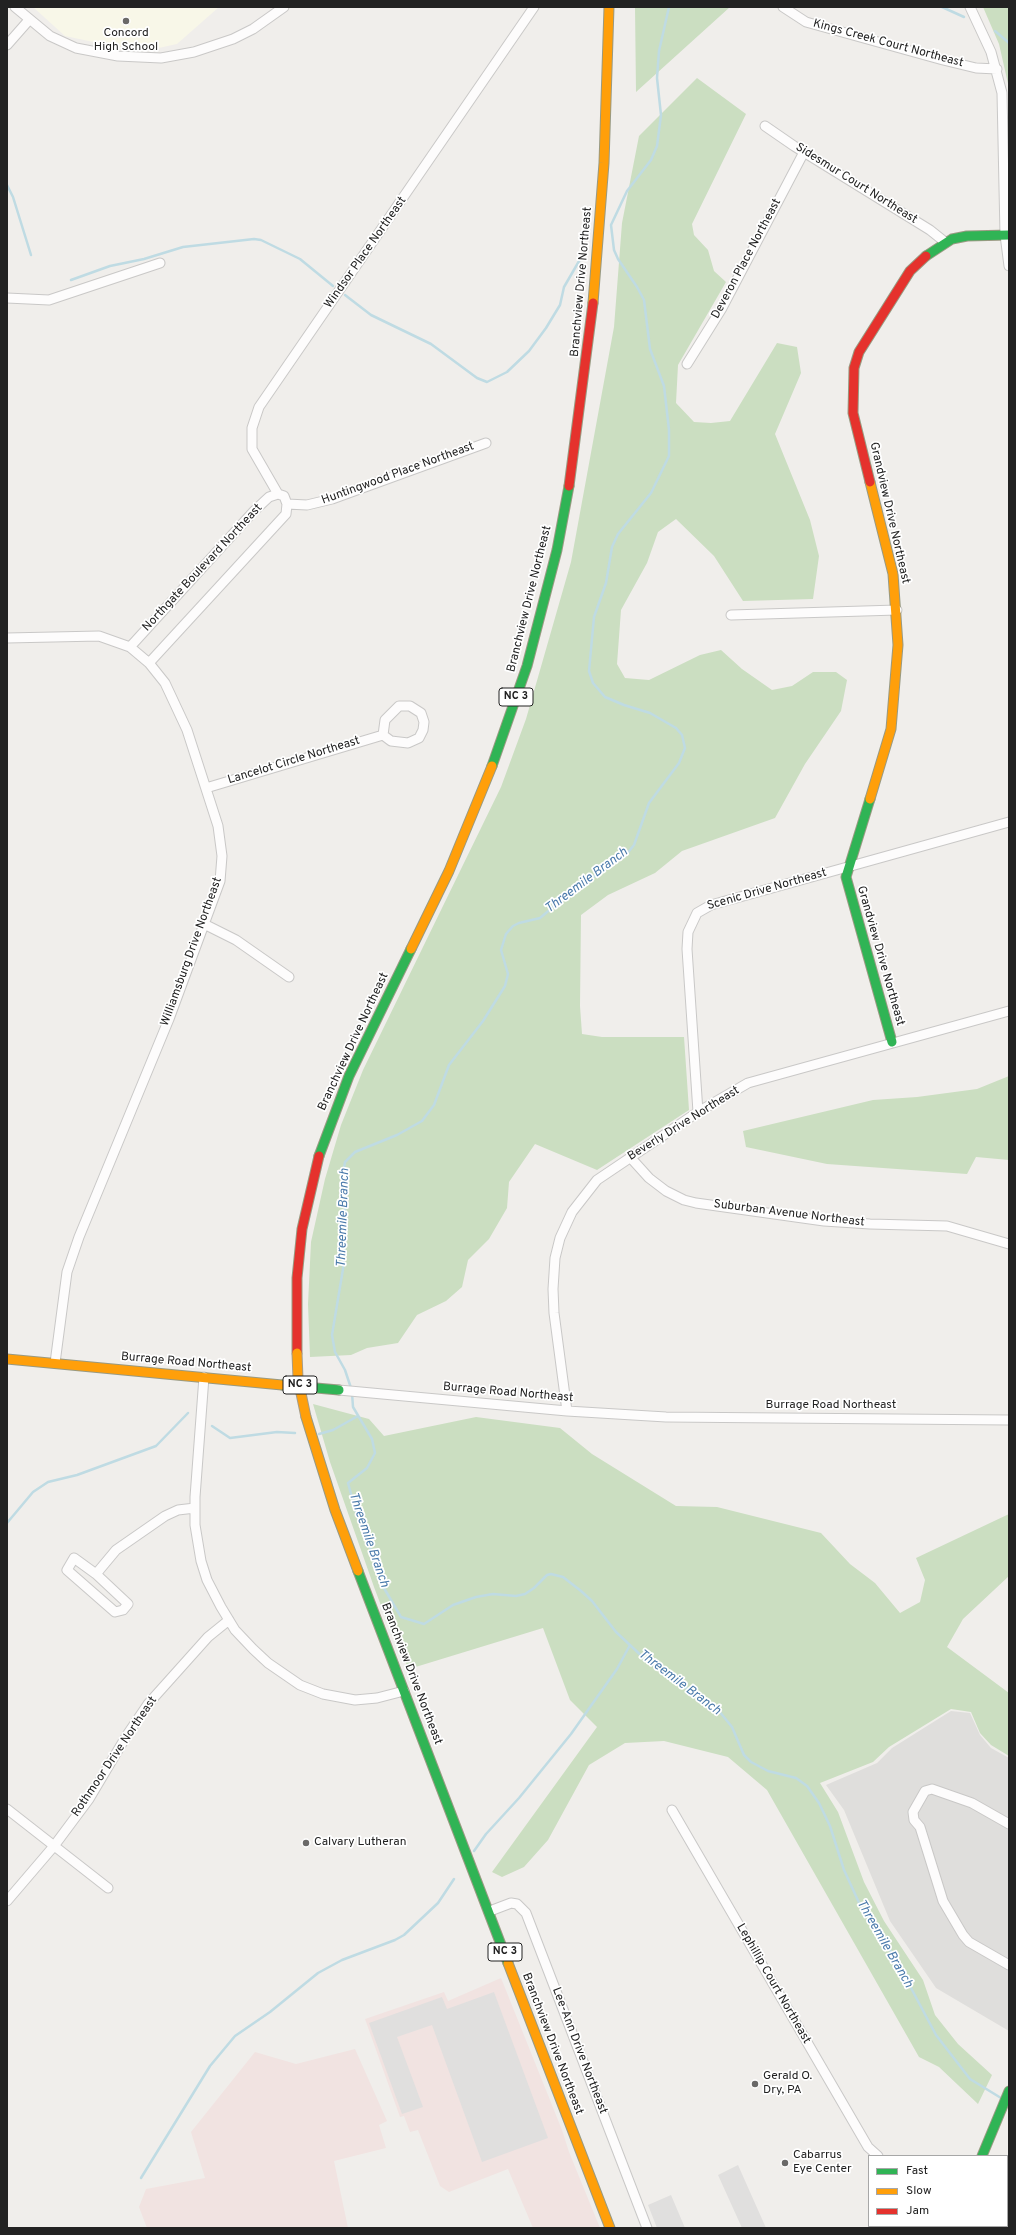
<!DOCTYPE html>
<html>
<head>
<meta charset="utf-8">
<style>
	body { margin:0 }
	#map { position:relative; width:1016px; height:2235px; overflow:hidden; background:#f0eeeb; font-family:Overpass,sans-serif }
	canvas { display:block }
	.frame { position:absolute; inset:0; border:8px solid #222; pointer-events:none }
	.legend { position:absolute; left:868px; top:2155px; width:140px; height:72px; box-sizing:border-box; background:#fff; border:1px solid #a7a7a7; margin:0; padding:5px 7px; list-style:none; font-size:12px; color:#222 }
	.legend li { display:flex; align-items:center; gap:8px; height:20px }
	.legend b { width:20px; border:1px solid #a7a7a7 }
</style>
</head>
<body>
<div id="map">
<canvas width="1016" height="2235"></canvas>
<div class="frame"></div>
<ul class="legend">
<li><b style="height:5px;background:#30b455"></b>Fast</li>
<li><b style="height:5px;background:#ff9f0a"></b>Slow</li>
<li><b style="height:5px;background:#e5322d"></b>Jam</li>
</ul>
</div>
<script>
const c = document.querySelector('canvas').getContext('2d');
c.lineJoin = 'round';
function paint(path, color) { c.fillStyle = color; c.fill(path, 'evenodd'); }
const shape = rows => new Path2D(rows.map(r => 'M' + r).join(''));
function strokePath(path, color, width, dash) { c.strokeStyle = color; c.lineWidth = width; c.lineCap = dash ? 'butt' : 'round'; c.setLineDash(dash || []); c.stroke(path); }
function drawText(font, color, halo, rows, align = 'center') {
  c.font = font + ' Overpass,sans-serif'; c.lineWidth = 3.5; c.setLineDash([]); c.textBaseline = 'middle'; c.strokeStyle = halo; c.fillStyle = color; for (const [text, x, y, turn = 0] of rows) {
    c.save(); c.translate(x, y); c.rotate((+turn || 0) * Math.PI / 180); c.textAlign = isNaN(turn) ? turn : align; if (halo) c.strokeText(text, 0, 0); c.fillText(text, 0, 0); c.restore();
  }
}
const residential = shape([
	[951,1711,970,1713,980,1735,991,1748,1009,1758,1009,2031,936,1988,890,1921,844,1810,826,1785,877,1763,892,1748]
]);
const commercial = shape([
	[501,1978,562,2130,569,2152,600,2228,533,2228,508,2169,449,2192,440,2186,418,2130,410,2132,404,2116,400,2117,365,2019,444,1992,448,2001],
	[355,2049,387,2121,379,2125,386,2148,334,2161,348,2228,147,2228,139,2207,146,2189,205,2178,191,2132,255,2052,296,2064]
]);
const education = shape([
	[33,7,219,7,177,44,150,50,103,44,65,36]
]);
const forest = shape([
	[635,7,730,7,636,92],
	[983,7,1009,7,1009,88,999,44],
	[697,78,746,114,692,224,694,235,708,250,714,271,726,282,678,365,676,403,694,422,711,423,730,421,777,343,797,347,801,373,775,434,810,520,819,556,813,599,743,601,714,556,676,519,658,532,647,563,621,610,617,664,625,678,649,680,700,655,721,650,742,669,772,690,792,686,813,672,836,672,847,680,841,711,805,764,775,818,682,851,655,873,608,895,581,915,580,1006,582,1034,602,1037,684,1037,689,1110,597,1170,535,1144,509,1182,507,1208,489,1239,468,1260,462,1287,446,1301,417,1315,398,1343,367,1348,351,1355,310,1357,308,1304,311,1242,325,1179,341,1125,363,1070,501,787,526,719,571,562,614,327,622,223,639,136],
	[1009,1076,1009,1160,976,1157,967,1174,827,1164,746,1147,743,1131,873,1100,917,1097,977,1089],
	[313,1404,369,1419,384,1436,476,1417,560,1428,592,1454,676,1506,717,1507,821,1533,850,1564,875,1583,900,1613,920,1602,925,1580,916,1558,1009,1514,1009,1576,963,1619,947,1647,1009,1693,1009,1756,991,1745,980,1733,971,1712,951,1709,889,1747,873,1762,820,1783,838,1812,864,1882,884,1921,923,1980,935,2015,958,2044,992,2075,978,2104,939,2067,919,2057,767,1790,728,1757,664,1741,625,1743,589,1765,548,1840,524,1867,502,1877,492,1872,597,1727,570,1700,543,1628,409,1669,394,1640,374,1587,330,1462]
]);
const parking = shape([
	[494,1992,548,2138,482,2162,432,2025,397,2037,423,2107,402,2114,369,2023,442,1997,447,2009],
	[738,2165,766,2228,742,2228,718,2175],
	[671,2195,685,2228,657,2228,648,2205]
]);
const stream = shape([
	[942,7,964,17],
	[995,31,1009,43],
	[7,185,13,197,31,255],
	[71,280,110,266,144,259,183,247,254,239,261,240,300,259,333,286],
	[345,295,371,315,431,344,477,378,487,382,507,372,529,351,546,328,560,305,564,287,582,256],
	[351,1388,345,1370,335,1352,332,1335,343,1269,346,1227,343,1174,345,1162,355,1152,397,1135,422,1121,434,1105,449,1065,483,1021,505,986,508,974,501,950,506,934,513,926,519,923,540,918,571,892,626,855,634,845,649,803,679,763,685,748,682,735,676,728,650,713,624,705,605,697,593,683,589,671,594,617,606,583,612,547,618,534,651,493,669,456,669,430,664,386,650,349,644,300,637,287,618,259,614,250,611,225,627,191,651,160,657,146,661,115,657,78,659,51,669,7],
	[352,1393,353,1407,372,1439,375,1453,367,1468,348,1483,356,1512,364,1528,381,1583,401,1617,424,1624,453,1605,476,1597,493,1594,516,1596,525,1594,534,1588,547,1575,551,1574,563,1577,581,1591,592,1601,616,1632,647,1661,719,1711,732,1727,744,1755,751,1762,768,1771,796,1778,807,1786,819,1803,830,1826,844,1870,861,1907,894,1956,936,2035,970,2079,1001,2098],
	[212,1426,230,1438,277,1432,295,1433],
	[319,1434,333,1430,358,1416],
	[7,1523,33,1492,48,1482,77,1475,156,1446,188,1413],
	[474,1851,486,1834,519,1798,571,1734,617,1669,630,1645],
	[141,2178,210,2066,235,2036,270,2012,318,1973,342,1960,395,1940,404,1935,438,1903,454,1879]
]);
const street = shape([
	[15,7,50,36,76,48,118,56,161,58,194,52,233,39,253,29,284,7],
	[783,7,806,22,943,60,976,68,997,69],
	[970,7,991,52,1002,93,1005,235,1009,266],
	[7,45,29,20],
	[765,126,794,146,930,230,945,242],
	[7,298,49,300,160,263],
	[687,364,722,308,804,152],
	[287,504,307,505,332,499,486,443],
	[731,615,897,610],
	[7,638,99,636,130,647,149,663,165,683,187,730,218,826,222,856,220,881,169,1019,79,1237,67,1272,55,1363],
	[130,647,254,511,269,497,278,494],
	[149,663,286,514,287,504,284,496,278,494,252,449,252,428,259,407,534,7],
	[206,788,383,735,391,741,408,743,419,738,423,730,424,722,421,713,410,706,399,706,385,720,383,735],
	[204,924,236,940,289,977],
	[698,1112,687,949,688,932,697,913,711,905,1009,822],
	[630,1157,649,1178,666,1191,684,1200,696,1203,824,1221,870,1224,947,1226,1009,1244],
	[204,1377,195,1497,195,1525,201,1561,207,1580,221,1607,235,1630,253,1649,268,1663,300,1685,323,1694,355,1700,377,1698,404,1691],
	[339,1390,567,1411,666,1417,1009,1420],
	[567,1411,554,1313,553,1289,555,1258,560,1238,572,1212,597,1180,698,1112,748,1083,1009,1011],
	[74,1558,96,1574,128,1604,123,1610,115,1612,67,1570,74,1558],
	[96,1574,116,1550,165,1516,178,1510,195,1508],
	[7,1809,108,1888],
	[672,1810,868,2147,878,2156],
	[1009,1824,972,1803,932,1789,925,1791,913,1812,914,1820,920,1827,943,1901,963,1935,969,1942,1009,1965],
	[7,1901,54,1846,89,1799,127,1735,148,1704,208,1637,229,1620],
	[490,1911,511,1903,517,1904,526,1913,647,2228]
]);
const fast = shape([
	[926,256,952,239,967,236,1009,235],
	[492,766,527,666,557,550,569,486],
	[870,799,846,877,892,1042],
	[319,1156,349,1076,411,949],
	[282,1385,339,1390],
	[358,1571,508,1963],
	[982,2156,1009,2091],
	[1007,2212,1009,2211],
	[950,2228,951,2226]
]);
const slow = shape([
	[593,303,604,163,609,7],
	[870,799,891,729,898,645,893,574,870,482],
	[411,949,449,871,492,766],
	[7,1359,282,1385],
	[306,1417,335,1510,358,1571],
	[508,1963,610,2228]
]);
const jam = shape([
	[870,482,853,413,854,368,859,352,910,271,926,256],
	[569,486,593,303],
	[297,1353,297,1278,302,1229,319,1156]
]);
const slowBridge = shape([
	[297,1353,298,1379,306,1417]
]);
const markers = [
	[126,21,4,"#6a6968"],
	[306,1843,4,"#6a6968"],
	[755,2084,4,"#6a6968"],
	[785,2163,4,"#6a6968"]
];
const shields = [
	[516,697,34],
	[300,1385,34],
	[505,1952,34]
];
const shieldNames = [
	["NC 3",516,697],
	["NC 3",300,1385],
	["NC 3",505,1952]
];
const poiNames = [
	["Concord",126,34,"center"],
	["High School",126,48,"center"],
	["Calvary Lutheran",314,1843],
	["Gerald O.",763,2077],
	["Dry, PA",763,2091],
	["Cabarrus",793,2156],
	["Eye Center",793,2170]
];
const streetNames = [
	["Kings Creek Court Northeast",888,44,15],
	["Sidesmur Court Northeast",856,184,32],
	["Windsor Place Northeast",366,253,-55],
	["Deveron Place Northeast",747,259,-62],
	["Branchview Drive Northeast",582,282,-85],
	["Huntingwood Place Northeast",398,474,-20],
	["Grandview Drive Northeast",889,513,77],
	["Northgate Boulevard Northeast",203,568,-47],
	["Branchview Drive Northeast",530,599,-76],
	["Lancelot Circle Northeast",294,761,-17],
	["Scenic Drive Northeast",767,890,-16],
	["Williamsburg Drive Northeast",192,952,-70],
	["Grandview Drive Northeast",880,956,74],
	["Branchview Drive Northeast",354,1042,-65],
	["Beverly Drive Northeast",684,1124,-32],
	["Suburban Avenue Northeast",789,1214,7],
	["Burrage Road Northeast",186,1363,5],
	["Burrage Road Northeast",508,1393,5],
	["Burrage Road Northeast",831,1406],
	["Branchview Drive Northeast",411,1674,69],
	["Rothmoor Drive Northeast",115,1757,-56],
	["Lephillip Court Northeast",773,1984,60],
	["Branchview Drive Northeast",552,2044,69],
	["Lee-Ann Drive Northeast",579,2051,69]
];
const waterNames = [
	["Threemile Branch",587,881,-37],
	["Threemile Branch",344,1218,-88],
	["Threemile Branch",368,1540,71],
	["Threemile Branch",679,1683,37],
	["Threemile Branch",884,1944,60]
];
paint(residential, '#dfdedc');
paint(commercial, '#f1e3e1');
paint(education, '#f8f7e8');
paint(forest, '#cbdec1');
paint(parking, '#e0dfde');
strokePath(stream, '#bfdbe3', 2.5);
strokePath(street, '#c9c8c7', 11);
strokePath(fast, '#999a82', 11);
strokePath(slow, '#999a82', 11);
strokePath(jam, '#999a82', 11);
strokePath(street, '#fdfcfc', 9);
strokePath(fast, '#30b455', 9);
strokePath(slow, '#ff9f0a', 9);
strokePath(jam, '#e5322d', 9);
strokePath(slowBridge, '#a79c86', 11, []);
strokePath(slowBridge, '#ff9f0a', 9);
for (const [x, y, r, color] of markers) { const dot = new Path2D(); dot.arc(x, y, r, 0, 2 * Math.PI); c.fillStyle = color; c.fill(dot); strokePath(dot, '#fff', 1.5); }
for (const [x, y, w] of shields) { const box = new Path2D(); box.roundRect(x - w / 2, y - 9, w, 18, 3); c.fillStyle = '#fff'; c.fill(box); strokePath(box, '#222', 1); }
drawText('bold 11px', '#222', null, shieldNames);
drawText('12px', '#222', '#fff', poiNames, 'left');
drawText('12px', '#222', '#fff', streetNames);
drawText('italic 13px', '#4a7aab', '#fff', waterNames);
</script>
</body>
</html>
